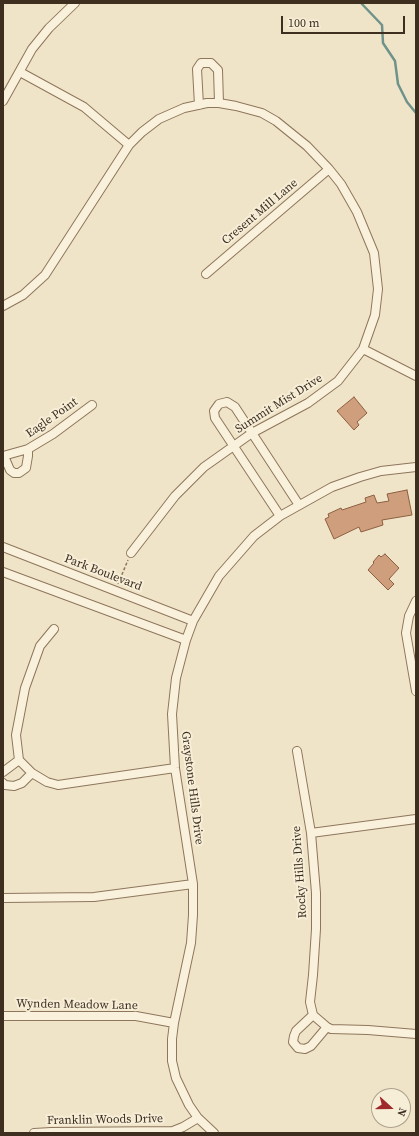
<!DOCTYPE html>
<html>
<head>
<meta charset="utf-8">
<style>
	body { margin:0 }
	#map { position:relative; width:419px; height:1136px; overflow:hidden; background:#f0e4c8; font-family:"Source Serif 4",serif }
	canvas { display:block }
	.frame { position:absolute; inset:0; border:4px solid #3d2e20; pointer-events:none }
	.north { position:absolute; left:371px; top:1088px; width:40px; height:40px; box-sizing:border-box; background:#f7eed8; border:1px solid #ada18e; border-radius:50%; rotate:111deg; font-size:11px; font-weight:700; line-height:16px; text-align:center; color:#3d2e20 }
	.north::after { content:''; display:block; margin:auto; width:14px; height:18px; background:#9e2a2b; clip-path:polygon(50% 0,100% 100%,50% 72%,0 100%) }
	.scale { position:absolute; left:281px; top:16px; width:124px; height:18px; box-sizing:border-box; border:2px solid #3d2e20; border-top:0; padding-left:5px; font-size:12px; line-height:14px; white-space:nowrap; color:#3d2e20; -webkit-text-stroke:3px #f7eed8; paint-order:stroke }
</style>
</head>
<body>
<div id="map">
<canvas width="419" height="1136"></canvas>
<div class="frame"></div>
<div class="north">N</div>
<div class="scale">100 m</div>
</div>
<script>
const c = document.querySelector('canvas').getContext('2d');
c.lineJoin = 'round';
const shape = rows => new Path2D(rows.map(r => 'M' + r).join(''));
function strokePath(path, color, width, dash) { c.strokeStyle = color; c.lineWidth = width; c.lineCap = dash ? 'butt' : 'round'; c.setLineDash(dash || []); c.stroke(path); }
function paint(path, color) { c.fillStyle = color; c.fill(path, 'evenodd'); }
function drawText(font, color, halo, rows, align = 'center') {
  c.font = font + ' "Source Serif 4",serif'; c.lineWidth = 4; c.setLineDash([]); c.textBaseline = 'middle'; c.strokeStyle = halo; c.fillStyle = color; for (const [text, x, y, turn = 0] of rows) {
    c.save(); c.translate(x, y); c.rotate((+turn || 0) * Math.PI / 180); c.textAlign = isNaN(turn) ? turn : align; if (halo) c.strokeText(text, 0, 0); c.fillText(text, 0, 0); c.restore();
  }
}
const stream = shape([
	[361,3,382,25,383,43,395,61,398,84,407,102,416,113]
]);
const building = shape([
	[354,397,367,413,357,422,359,425,354,430,337,411,354,397],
	[407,490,412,515,382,520,383,525,361,532,359,527,334,539,325,519,329,517,328,514,341,508,342,510,366,502,365,498,374,495,377,503,389,501,387,494,407,490],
	[385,554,399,568,389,579,394,584,388,590,368,570,374,563,373,562,379,555,381,557,385,554]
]);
const path = shape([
	[118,584,128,560]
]);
const minor = shape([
	[20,72,84,107,129,145],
	[3,101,32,49,49,28,75,3],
	[199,105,197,69,201,63,211,63,218,70,219,103],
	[206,274,329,169],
	[3,306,23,295,45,275,129,145,142,132,159,119,184,108,207,103,219,103,236,106,262,113,276,121,307,146,329,169,341,184,357,212,374,253,378,289,375,315,363,349,338,381,308,403,252,433,204,467,175,496,131,553],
	[363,349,416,376],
	[3,456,28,449,53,434,92,405],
	[4,456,10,470,14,473,19,473,26,468,28,456,28,449],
	[280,516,215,418,214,411,219,404,227,402,235,407,299,505],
	[3,547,193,621],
	[3,572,186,640],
	[416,601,409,616,406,633,416,691],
	[54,629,40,646,25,688,16,735,19,760,32,773,47,782,58,785,175,768],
	[297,751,311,833,316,893,316,929,313,975,310,1002,313,1015,327,1027,331,1029,368,1030,416,1034],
	[3,772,19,760],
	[3,783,5,785,14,786,22,783,32,773],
	[311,833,416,819],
	[3,898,94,897,193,884],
	[313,1015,296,1031,294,1036,293,1042,298,1048,305,1049,311,1046,327,1027],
	[3,1016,136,1016,174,1023],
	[34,1133,51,1132,173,1131,183,1127,198,1118],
	[214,1133,198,1118,189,1105,176,1078,172,1061,172,1039,174,1023,191,943,193,915,193,884,175,768,172,714,176,678,186,640,193,621,219,576,254,536,280,516,332,487,360,477,381,471,416,467]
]);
const streetNames = [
	["Cresent Mill Lane",260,212,-40],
	["Summit Mist Drive",279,404,-32],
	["Eagle Point",52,418,-35],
	["Park Boulevard",103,573,21],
	["Graystone Hills Drive",192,788,83],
	["Rocky Hills Drive",300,872,-94],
	["Wynden Meadow Lane",77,1005,1],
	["Franklin Woods Drive",105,1120,-1]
];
strokePath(stream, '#6f938a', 2.5);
paint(building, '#cf9f7d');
strokePath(building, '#8d5f41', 1);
strokePath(minor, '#8d765c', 10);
strokePath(path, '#8d765c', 1.5, [3, 2]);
strokePath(minor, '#faf1dc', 8);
drawText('12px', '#3d2e20', '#f7eed8', streetNames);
</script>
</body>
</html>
